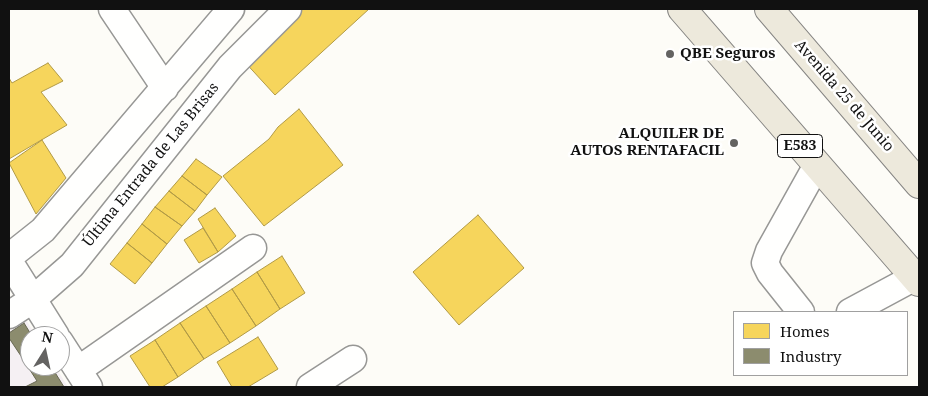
<!DOCTYPE html>
<html>
<head>
<meta charset="utf-8">
<style>
	body { margin:0 }
	#map { position:relative; width:928px; height:396px; overflow:hidden; background:#fdfcf7; font-family:"Noto Serif",serif }
	canvas { display:block }
	.frame { position:absolute; inset:0; border:10px solid #111; pointer-events:none }
	.legend { position:absolute; left:733px; top:311px; width:175px; height:65px; box-sizing:border-box; background:#fff; border:1px solid #a0a0a0; margin:0; padding:6px 9px; list-style:none; font-size:15px; color:#111 }
	.legend li { display:flex; align-items:center; gap:10px; height:25px }
	.legend b { width:25px; border:1px solid #a0a0a0 }
	.north { position:absolute; left:20px; top:326px; width:50px; height:50px; box-sizing:border-box; background:#fff; border:1px solid #a0a0a0; border-radius:50%; rotate:10deg; font-size:14px; font-weight:700; line-height:20px; text-align:center; color:#111 }
	.north::after { content:''; display:block; margin:auto; width:18px; height:22px; background:#646362; clip-path:polygon(50% 0,100% 100%,50% 72%,0 100%) }
</style>
</head>
<body>
<div id="map">
<canvas width="928" height="396"></canvas>
<div class="frame"></div>
<ul class="legend">
<li><b style="height:14px;background:#f6d55c"></b>Homes</li>
<li><b style="height:14px;background:#8c8c6e"></b>Industry</li>
</ul>
<div class="north">N</div>
</div>
<script>
const c = document.querySelector('canvas').getContext('2d');
c.lineJoin = 'round';
function paint(path, color) { c.fillStyle = color; c.fill(path, 'evenodd'); }
const shape = rows => new Path2D(rows.map(r => 'M' + r).join(''));
function strokePath(path, color, width, dash) { c.strokeStyle = color; c.lineWidth = width; c.lineCap = dash ? 'butt' : 'round'; c.setLineDash(dash || []); c.stroke(path); }
function drawText(font, color, halo, rows, align = 'center') {
  c.font = font + ' "Noto Serif",serif'; c.lineWidth = 5; c.setLineDash([]); c.textBaseline = 'middle'; c.strokeStyle = halo; c.fillStyle = color; for (const [text, x, y, turn = 0] of rows) {
    c.save(); c.translate(x, y); c.rotate((+turn || 0) * Math.PI / 180); c.textAlign = isNaN(turn) ? turn : align; if (halo) c.strokeText(text, 0, 0); c.fillText(text, 0, 0); c.restore();
  }
}
const industrial = shape([
	[25,318,36,336,30,336,30,366,55,366,68,387,9,387,9,328]
]);
const homes = shape([
	[298,9,369,9,275,95,242,59,298,9],
	[48,63,63,81,41,92,67,125,9,159,9,78,12,83,48,63],
	[299,109,343,165,264,226,223,176,269,139,278,127,299,109],
	[42,140,66,178,36,214,9,163,42,140],
	[196,159,222,177,207,195,182,176,196,159],
	[182,176,207,195,195,211,169,191,182,176],
	[169,191,195,211,182,226,155,207,169,191],
	[155,207,182,226,167,244,142,224,155,207],
	[215,208,236,236,218,252,198,219,215,208],
	[478,215,524,268,459,325,413,272,478,215],
	[142,224,167,244,152,263,127,243,142,224],
	[203,228,218,252,199,263,184,240,203,228],
	[127,243,152,263,135,284,110,264,127,243],
	[282,256,305,293,280,309,257,272,282,256],
	[257,272,280,309,256,326,232,289,257,272],
	[232,289,256,326,230,343,206,306,232,289],
	[206,306,230,343,204,359,180,323,206,306],
	[180,323,204,359,178,377,155,340,180,323],
	[258,337,278,369,248,387,232,387,217,362,258,337],
	[155,340,178,377,162,387,150,387,130,356,155,340]
]);
const industry = shape([
	[24,323,32,336,30,336,30,354,23,359,9,338,9,333,24,323],
	[30,354,30,366,51,366,64,387,25,387,37,381,23,359,30,354]
]);
const minor = shape([
	[112,9,165,88],
	[9,257,43,230,231,9],
	[9,261,56,336],
	[801,312,770,273,765,263,769,251,817,165],
	[850,312,915,277],
	[9,315,32,300,72,265,230,67,288,9],
	[60,342,89,387],
	[78,370,253,248],
	[310,387,353,359]
]);
const major = shape([
	[682,9,919,282],
	[769,9,919,184]
]);
const markers = [
	[670,54,5,"#646362"],
	[734,143,5,"#646362"]
];
const shields = [
	[800,146,45]
];
const shieldNames = [
	["E583",800,146]
];
const poiNames = [
	["QBE Seguros",680,54],
	["ALQUILER DE",724,134,"right"],
	["AUTOS RENTAFACIL",724,151,"right"]
];
const streetNames = [
	["Avenida 25 de Junio",844,96,49],
	["Última Entrada de Las Brisas",151,165,-51]
];
paint(industrial, '#f5f0f3');
paint(homes, '#f6d55c');
strokePath(homes, '#b19a46', 1);
paint(industry, '#8c8c6e');
strokePath(industry, '#676752', 1);
strokePath(minor, '#979795', 29);
strokePath(major, '#858482', 30);
strokePath(minor, '#fffffe', 26);
strokePath(major, '#ede9dc', 28);
for (const [x, y, r, color] of markers) { const dot = new Path2D(); dot.arc(x, y, r, 0, 2 * Math.PI); c.fillStyle = color; c.fill(dot); strokePath(dot, '#fff', 2); }
for (const [x, y, w] of shields) { const box = new Path2D(); box.roundRect(x - w / 2, y - 11.5, w, 23, 4); c.fillStyle = '#fff'; c.fill(box); strokePath(box, '#111', 1); }
drawText('bold 14px', '#111', null, shieldNames);
drawText('bold 15px', '#111', '#fff', poiNames, 'left');
drawText('15px', '#111', '#fff', streetNames);
</script>
</body>
</html>
